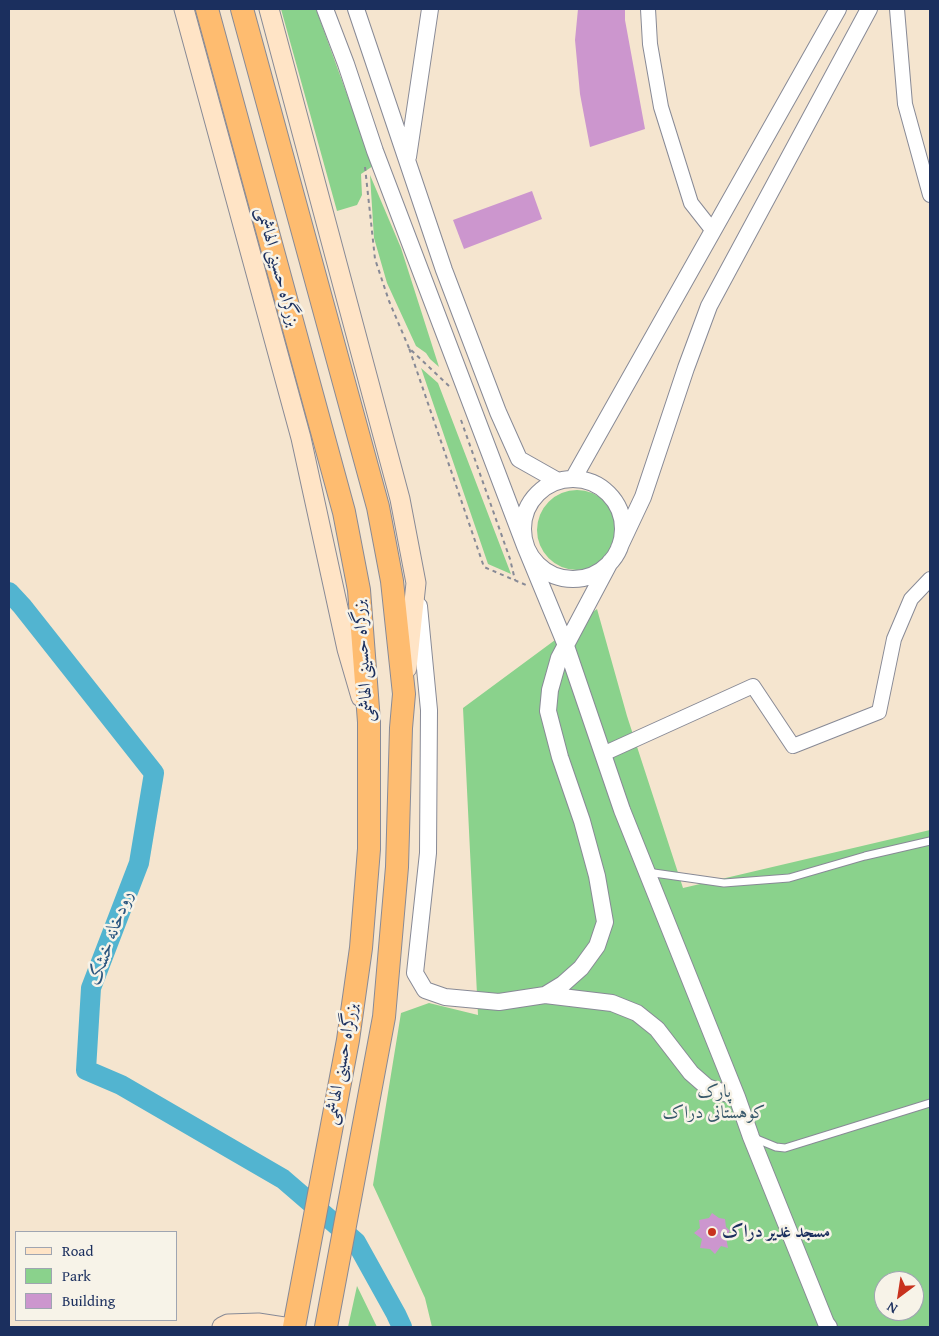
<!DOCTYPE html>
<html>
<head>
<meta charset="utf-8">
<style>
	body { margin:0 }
	#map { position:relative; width:939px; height:1336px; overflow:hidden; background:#f5e5cf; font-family:"Gentium Book Plus",serif }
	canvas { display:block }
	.frame { position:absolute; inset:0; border:10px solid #1b2f5e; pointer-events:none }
	.legend { position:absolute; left:15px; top:1231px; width:162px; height:90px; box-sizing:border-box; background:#f7f3e8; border:1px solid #9fa5b1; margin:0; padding:6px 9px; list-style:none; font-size:15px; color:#1b2f5e }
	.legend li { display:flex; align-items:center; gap:10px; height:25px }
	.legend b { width:25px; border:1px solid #9fa5b1 }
	.north { position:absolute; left:874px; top:1271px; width:50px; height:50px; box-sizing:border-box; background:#f7f3e8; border:1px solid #9fa5b1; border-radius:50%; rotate:211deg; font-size:14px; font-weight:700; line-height:20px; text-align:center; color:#1b2f5e }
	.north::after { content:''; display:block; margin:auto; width:18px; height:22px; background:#c8321e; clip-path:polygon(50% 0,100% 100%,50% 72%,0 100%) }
</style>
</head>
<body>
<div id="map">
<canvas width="939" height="1336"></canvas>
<div class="frame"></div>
<ul class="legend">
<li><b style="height:6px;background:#ffe4c6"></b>Road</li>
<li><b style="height:14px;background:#8ad28c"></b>Park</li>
<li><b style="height:14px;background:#cc96ce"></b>Building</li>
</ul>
<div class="north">N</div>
</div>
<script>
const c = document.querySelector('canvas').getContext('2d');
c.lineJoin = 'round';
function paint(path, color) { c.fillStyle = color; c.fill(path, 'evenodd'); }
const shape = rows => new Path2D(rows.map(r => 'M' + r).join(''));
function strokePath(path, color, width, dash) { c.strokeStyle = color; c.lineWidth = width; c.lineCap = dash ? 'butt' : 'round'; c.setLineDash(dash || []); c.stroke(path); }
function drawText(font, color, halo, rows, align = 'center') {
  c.font = font + ' "Gentium Book Plus",Amiri,serif'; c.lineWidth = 5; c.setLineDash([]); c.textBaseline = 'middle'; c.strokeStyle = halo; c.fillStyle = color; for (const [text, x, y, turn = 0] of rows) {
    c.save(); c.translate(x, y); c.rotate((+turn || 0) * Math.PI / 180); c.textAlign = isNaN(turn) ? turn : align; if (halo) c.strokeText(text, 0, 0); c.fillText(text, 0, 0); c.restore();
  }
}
const green = shape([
	[281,9,316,9,373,166,361,174,362,195,357,205,337,211],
	[370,175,401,248,439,367,430,359,426,353,416,346,387,283,374,238],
	[421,368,438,383,511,574,488,564],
	'537 530a40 40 0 1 1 80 0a40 40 0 1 1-80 0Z',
	[597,609,627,716,683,888,930,830,930,1327,432,1327,425,1298,373,1185,401,1013,429,1003,478,1015,463,708],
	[884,1281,914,1281,914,1311,884,1311],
	[357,1286,377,1327,348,1327]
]);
const river = shape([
	[9,592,22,606,154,773,139,863,91,988,86,1070,121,1085,283,1179,356,1242,396,1314,402,1327]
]);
const building = shape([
	[578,9,625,9,625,20,645,129,590,147,580,94,575,40],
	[532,191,542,219,464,249,453,220],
	[712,1213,719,1218,725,1219,726,1227,730,1231,726,1237,728,1248,721,1246,715,1254,710,1249,700,1248,702,1239,694,1233,700,1228,699,1220,709,1218]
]);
const path = shape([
	[365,167,375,259,389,301,409,348],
	[449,386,409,348,484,567,526,585],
	[461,420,510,559,515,580]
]);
const service = shape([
	[647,872,724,883,789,878,865,856,930,841],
	[754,1138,776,1147,785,1148,930,1103]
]);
const minor = shape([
	[648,9,650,44,661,107,691,203,713,231],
	[897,9,905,104,930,195],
	[603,754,753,686,793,746,879,712,894,639,911,599,930,579]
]);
const tertiary = shape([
	[325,9,346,64,375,151,525,546,565,643,622,810,737,1097,751,1137,826,1323,829,1327],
	[356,9,444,270,498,412,519,459,558,481],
	[408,157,430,9],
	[573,479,838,9],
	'523 529a50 50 0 1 1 100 0a50 50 0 1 1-100 0Z',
	[619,548,643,497,686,368,709,306,869,9],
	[419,606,429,710,428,853,415,973,425,990,445,997,499,1002,545,995,563,984,581,968,597,946,605,922,597,876,582,821,560,757,548,711,550,690,559,658,610,562],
	[545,995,612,1003,637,1013,657,1029,691,1073,707,1087,737,1097]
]);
const secondary = shape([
	[184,9,301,438,347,649,361,697],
	[269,9,400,499,416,583,407,668],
	[222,1327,228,1324,258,1323,284,1327]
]);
const trunk = shape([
	[207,9,344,512,359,590,369,722,369,849,361,948,348,1040,294,1327],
	[242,9,378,507,392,581,404,694,401,728,397,867,384,1017,326,1327]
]);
const markers = [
	[712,1232,5,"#c8321e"]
];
const streetNames = [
	["بزرگراه حسینی الهاشمی",277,267,75],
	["بزرگراه حسینی الهاشمی",364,661,-94],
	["بزرگراه حسینی الهاشمی",342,1064,-80]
];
const parkNames = [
	["پارک",714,1092],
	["کوهستانی دراک",714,1113]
];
const poiNames = [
	["مسجد غدیر دراک",722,1232]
];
const waterNames = [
	["رودخانه خشک",111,938,-70]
];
paint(green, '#8ad28c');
strokePath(river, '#52b4d0', 20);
paint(building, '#cc96ce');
strokePath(service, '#888a96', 9);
strokePath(minor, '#888a96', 16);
strokePath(tertiary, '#888a96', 18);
strokePath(secondary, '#888a96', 21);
strokePath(trunk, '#888a96', 24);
strokePath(path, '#888a96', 2, [4, 4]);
strokePath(service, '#fff', 7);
strokePath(minor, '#fff', 14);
strokePath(tertiary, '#fff', 16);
strokePath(secondary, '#ffe4c6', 19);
strokePath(trunk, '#febc70', 22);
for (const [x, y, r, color] of markers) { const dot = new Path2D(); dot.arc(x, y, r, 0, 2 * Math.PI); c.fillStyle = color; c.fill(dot); strokePath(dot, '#f7f3e8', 2); }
drawText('18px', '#1b2f5e', '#f7f3e8', streetNames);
drawText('18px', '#37586a', '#f7f3e8', parkNames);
drawText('bold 18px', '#1b2f5e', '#f7f3e8', poiNames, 'left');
drawText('italic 19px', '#2c5780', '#f7f3e8', waterNames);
</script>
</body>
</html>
